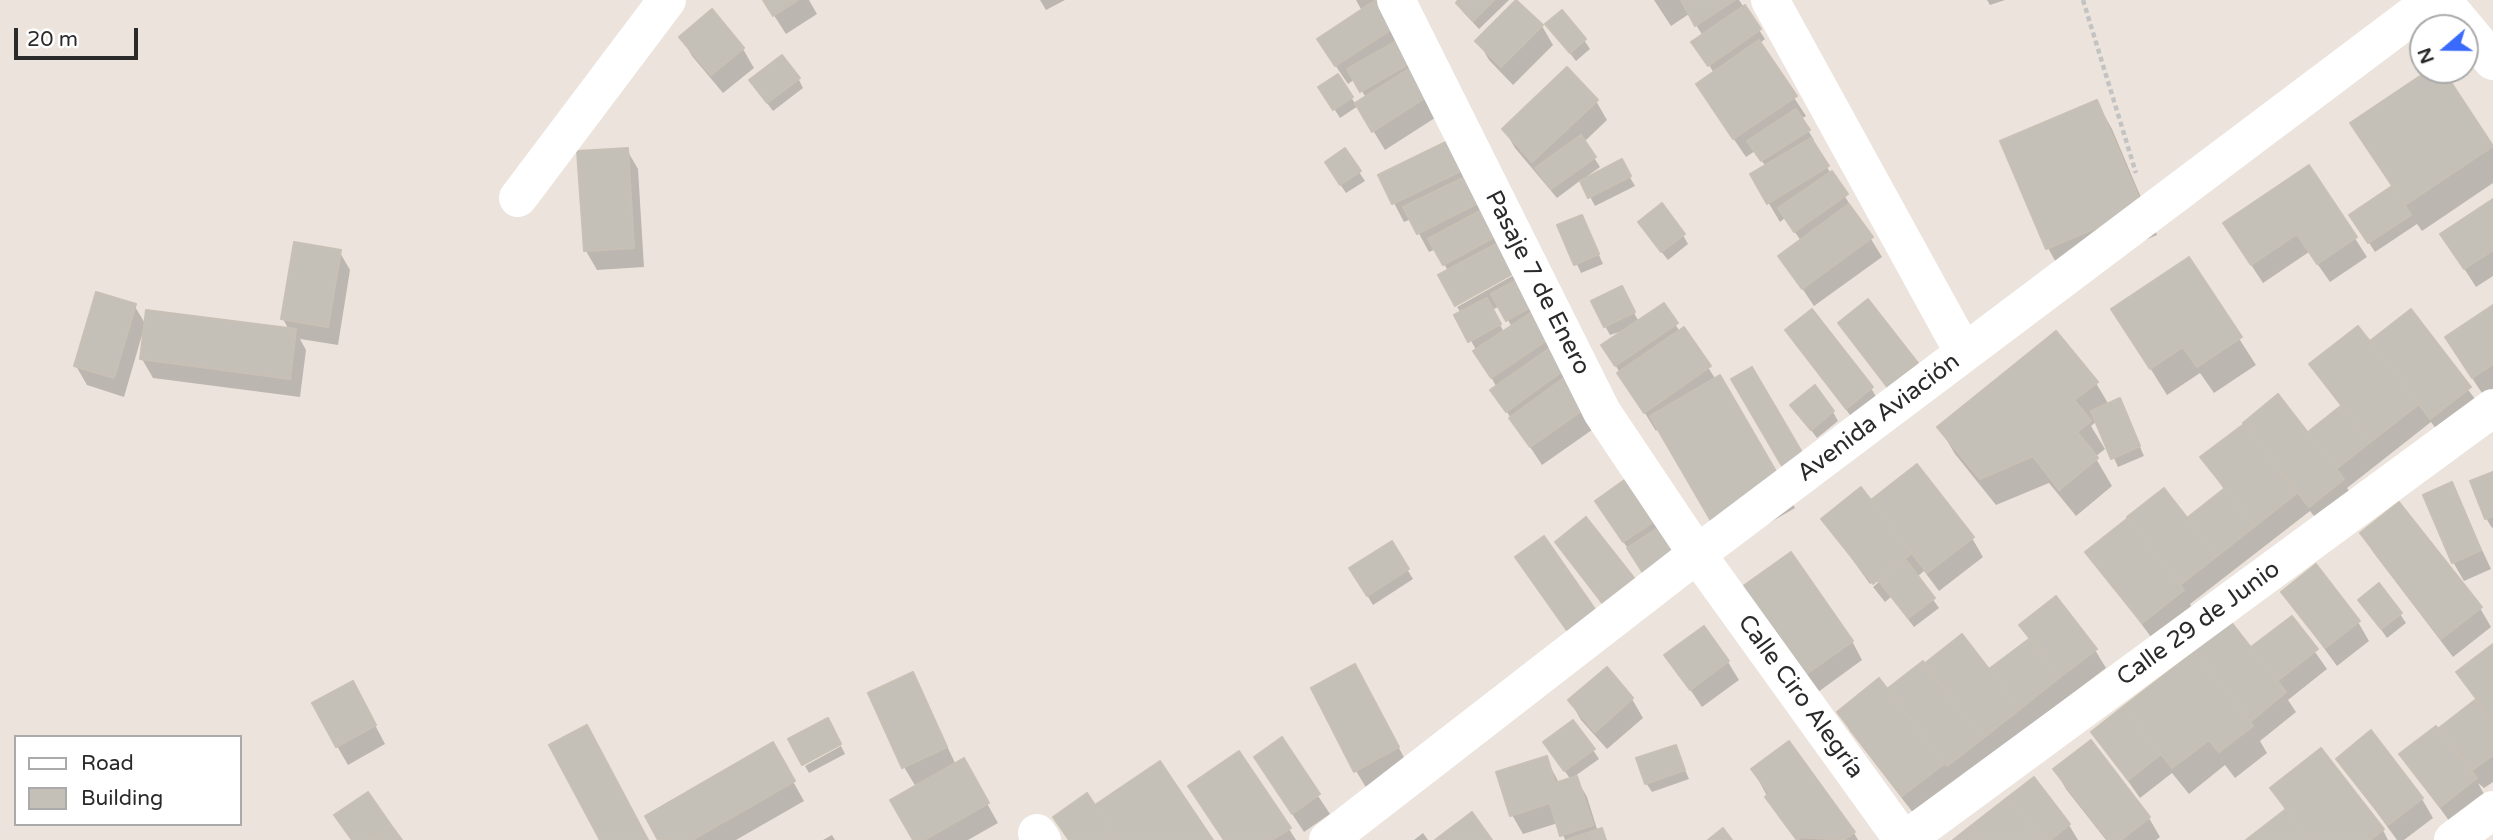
<!DOCTYPE html>
<html>
<head>
<meta charset="utf-8">
<style>
	body { margin:0 }
	#map { position:relative; width:2493px; height:840px; overflow:hidden; background:#ece4dc; font-family:"Varela Round",sans-serif }
	canvas { display:block }
	.legend { position:absolute; left:14px; top:735px; width:228px; height:91px; box-sizing:border-box; background:#fff; border:2px solid #aaa; margin:0; padding:9px 12px; list-style:none; font-size:21px; color:#2a2a2a }
	.legend li { display:flex; align-items:center; gap:14px; height:35px }
	.legend b { width:35px; border:2px solid #aaa }
	.north { position:absolute; left:2409px; top:14px; width:70px; height:70px; box-sizing:border-box; background:#fff; border:2px solid #aaa; border-radius:50%; rotate:250deg; font-size:19px; font-weight:700; line-height:28px; text-align:center; color:#2a2a2a }
	.north::after { content:''; display:block; margin:auto; width:24px; height:32px; background:#3a6afb; clip-path:polygon(50% 0,100% 100%,50% 72%,0 100%) }
	.scale { position:absolute; left:14px; top:28px; width:124px; height:32px; box-sizing:border-box; border:4px solid #2a2a2a; border-top:0; padding-left:9px; font-size:21px; line-height:24px; white-space:nowrap; color:#2a2a2a; -webkit-text-stroke:5px #fff; paint-order:stroke }
</style>
</head>
<body>
<div id="map">
<canvas width="2493" height="840"></canvas>
<ul class="legend">
<li><b style="height:9px;background:#fff"></b>Road</li>
<li><b style="height:19px;background:#c4bfb7"></b>Building</li>
</ul>
<div class="north">N</div>
<div class="scale">20 m</div>
</div>
<script>
const c = document.querySelector('canvas').getContext('2d');
c.lineJoin = 'round';
function paint(path, color) { c.fillStyle = color; c.fill(path, 'evenodd'); }
const shape = rows => new Path2D(rows.map(r => 'M' + r).join(''));
function strokePath(path, color, width, dash) { c.strokeStyle = color; c.lineWidth = width; c.lineCap = dash ? 'butt' : 'round'; c.setLineDash(dash || []); c.stroke(path); }
function drawText(font, color, halo, rows, align = 'center') {
  c.font = font + ' "Varela Round",sans-serif'; c.lineWidth = 5; c.setLineDash([]); c.textBaseline = 'middle'; c.strokeStyle = halo; c.fillStyle = color; for (const [text, x, y, turn = 0] of rows) {
    c.save(); c.translate(x, y); c.rotate((+turn || 0) * Math.PI / 180); c.textAlign = isNaN(turn) ? turn : align; if (halo) c.strokeText(text, 0, 0); c.fillText(text, 0, 0); c.restore();
  }
}
const shadow = shape([
	[764,0,809,0,817,14,786,34],
	[1040,0,1065,0,1046,10],
	[1356,0,1378,0,1376,1,1438,116,1385,150,1358,106,1340,118,1326,96,1338,76,1356,105,1366,98,1355,79,1348,84,1331,59,1362,11],
	[1461,0,1509,0,1479,29,1463,12,1458,3],
	[1654,0,1739,0,1765,39,1759,44,1806,116,1801,119,1814,140,1811,141,1882,257,1814,306,1781,257,1801,241,1785,218,1780,222,1752,175,1766,167,1755,151,1746,157,1709,103,1715,75,1705,58,1703,36,1689,14,1671,26],
	[1987,0,2005,0,1990,5],
	[1518,1,1542,26,1553,45,1513,85,1489,60,1478,41],
	[1547,24,1584,40,1590,49,1576,61],
	[681,37,743,49,754,68,723,93,692,56],
	[2432,70,2441,70,2493,148,2493,183,2422,231,2417,224,2375,252,2357,224,2393,187,2352,123],
	[798,78,803,88,773,111,757,90],
	[1596,101,1607,120,1584,142,1600,167,1586,177,1621,162,1635,186,1595,206,1581,180,1557,198,1515,148,1504,129],
	[2097,102,2112,129,2157,235,2063,275,2048,248,2003,142],
	[1454,140,1499,244,1448,271,1436,249,1429,252,1411,219,1404,222,1394,203],
	[627,150,638,169,644,267,597,270,586,251],
	[2309,167,2367,257,2330,282,2309,252,2263,283,2236,242],
	[1332,172,1359,172,1365,181,1346,193],
	[2493,201,2493,276,2476,287,2454,253],
	[1559,226,1586,226,1603,264,1581,273],
	[1645,231,1683,235,1688,244,1668,260],
	[339,251,350,270,338,345,300,339,306,350,300,397,153,378,142,359,142,335,124,397,87,385,76,366,134,305,146,325,289,330,283,319],
	[2188,259,2256,365,2214,393,2200,373,2167,395,2113,309],
	[1516,274,1599,425,1542,465,1493,391,1497,388,1457,315,1461,313,1457,307],
	[1500,306,1512,327,1504,332,1492,310],
	[1626,298,1639,322,1664,306,1680,332,1684,329,1716,380,1719,378,1795,508,1728,547,1659,428,1656,431,1609,355,1629,329,1610,335,1605,326],
	[1868,301,1928,383,1900,406,1840,323],
	[2493,307,2493,390,2484,396,2458,357],
	[2410,312,2481,407,2442,437,2431,422,2347,488,2354,498,2321,525,2310,511,2190,604,2193,610,2154,641,2088,552,2187,521,2225,491,2203,457,2278,397,2308,435,2342,408,2311,364,2370,343],
	[1788,330,1871,388,1882,407,1858,426],
	[2096,383,2109,405,2124,410,2144,456,2118,467,2097,421,2091,426,2105,449,2095,457,2112,486,2076,516,2049,483,1996,505,1955,454,1939,427],
	[1792,405,1833,412,1838,421,1817,438],
	[2493,474,2493,527,2492,528,2486,518],
	[1630,479,1662,527,1636,560,1608,520],
	[2451,484,2491,569,2464,581,2453,562],
	[1870,502,1972,538,1983,557,1939,591,1924,571,1917,577,1939,608,1914,627,1891,597,1885,602,1873,587,1880,581,1880,577,1870,584,1823,519],
	[1586,520,1615,622,1557,542],
	[2362,533,2480,608,2491,627,2453,657,2373,552],
	[1391,543,1413,579,1373,605,1351,569],
	[2283,592,2358,622,2369,641,2337,666],
	[2360,600,2400,614,2406,623,2387,638],
	[1752,608,1852,641,1862,660,1814,695],
	[2291,618,2327,669,2288,700,2296,712,2260,741,2267,753,2235,778,2225,765,2189,794,2172,773,2140,798,2093,732,2231,625,2251,650],
	[2021,625,2095,650,2106,668,1914,814,1850,731,1839,712,1887,691,1989,672,2030,641],
	[2493,646,2493,782,2484,788,2478,783,2486,798,2452,825,2402,755,2451,745,2442,728,2477,701,2458,672],
	[1667,655,1728,662,1739,680,1702,707],
	[1607,670,1632,699,1643,718,1607,749,1581,720,1570,701],
	[913,674,956,765,963,761,998,823,968,840,915,840,916,787,904,767],
	[1366,685,1409,767,1367,789,1356,771],
	[363,702,385,744,348,765,337,746],
	[1281,740,1330,814,1304,832,1267,776],
	[1545,743,1593,750,1599,759,1575,776,1587,797,1598,832,1602,831,1607,840,1565,840,1558,823,1523,834,1512,815,1546,758,1559,783,1571,780],
	[2090,743,2149,818,2160,837,2156,840,2106,840,2066,789,2055,770],
	[772,744,804,801,736,840,660,840],
	[841,746,845,754,809,773,805,766],
	[1675,747,1689,779,1652,792,1646,783],
	[2338,759,2422,799,2433,818,2404,840,2397,840],
	[1753,770,1854,833,1858,840,1796,840,1778,816],
	[1190,787,1289,829,1296,840,1224,840],
	[2272,788,2383,830,2388,840,2251,840,2286,811],
	[2069,825,2078,840,1956,840],
	[1423,833,1428,840,1414,840],
	[832,835,835,840,823,840]
]);
const building = shape([
	[763,0,798,0,773,16,763,0],
	[1376,0,1395,27,1335,66,1317,39,1376,0],
	[1458,0,1494,0,1473,21,1456,3,1458,0],
	[1516,0,1543,25,1501,67,1475,41,1516,0],
	[1681,0,1735,0,1695,26,1681,0],
	[1745,5,1761,29,1708,66,1691,42,1745,5],
	[712,9,744,48,711,75,679,37,712,9],
	[1562,10,1586,39,1570,53,1545,24,1562,10],
	[1759,40,1797,96,1733,139,1696,84,1759,40],
	[1396,41,1409,64,1360,92,1347,69,1396,41],
	[782,55,800,78,767,103,749,80,782,55],
	[1567,67,1598,100,1532,162,1502,129,1567,67],
	[1410,68,1428,96,1372,132,1355,103,1410,68],
	[2429,70,2443,70,2493,146,2405,205,2350,123,2429,70],
	[1338,74,1353,97,1333,110,1318,87,1338,74],
	[2097,100,2143,208,2046,249,2000,141,2097,100],
	[1796,109,1810,130,1761,161,1747,141,1796,109],
	[1581,135,1596,157,1551,189,1535,168,1581,135],
	[1454,138,1469,167,1392,204,1378,175,1454,138],
	[1811,138,1829,166,1767,204,1750,174,1811,138],
	[628,148,634,248,584,251,577,151,628,148],
	[1345,148,1361,171,1340,185,1325,162,1345,148],
	[1622,159,1631,176,1588,198,1580,181,1622,159],
	[2309,165,2357,237,2317,264,2297,234,2251,265,2223,223,2309,165],
	[1832,171,1848,194,1794,232,1778,208,1832,171],
	[1465,177,1478,203,1417,234,1403,207,1465,177],
	[2392,186,2411,215,2368,243,2349,215,2392,186],
	[2493,199,2493,250,2464,269,2440,234,2493,199],
	[1662,203,1685,234,1661,252,1638,222,1662,203],
	[1849,204,1873,237,1802,289,1778,256,1849,204],
	[1482,210,1496,236,1443,265,1428,239,1482,210],
	[1582,215,1599,254,1574,265,1557,225,1582,215],
	[294,242,341,250,328,327,281,319,294,242],
	[1500,242,1516,272,1455,306,1438,275,1500,242],
	[2189,257,2242,337,2197,367,2183,347,2150,369,2111,309,2189,257],
	[1521,278,1536,304,1506,321,1491,294,1521,278],
	[1622,286,1635,312,1604,327,1591,301,1622,286],
	[96,292,136,304,114,378,74,366,96,292],
	[1487,298,1501,324,1468,342,1454,315,1487,298],
	[1868,299,1918,363,1888,388,1838,323,1868,299],
	[1664,303,1678,323,1615,366,1601,345,1664,303],
	[2493,305,2493,364,2472,378,2445,337,2493,305],
	[1812,309,1873,387,1846,409,1785,330,1812,309],
	[2411,309,2471,387,2430,419,2370,341,2411,309],
	[146,310,296,329,290,379,140,359,146,310],
	[1532,312,1550,338,1491,378,1473,351,1532,312],
	[2358,326,2419,404,2370,442,2309,364,2358,326],
	[1684,327,1711,366,1644,413,1617,373,1684,327],
	[2056,331,2098,382,2074,400,2091,421,2077,432,2098,458,2059,490,2033,456,1980,479,1937,427,2056,331],
	[1553,346,1568,367,1506,412,1490,390,1553,346],
	[1752,367,1803,454,1782,466,1731,379,1752,367],
	[1568,375,1590,405,1530,447,1509,418,1568,375],
	[1720,375,1781,480,1711,521,1650,416,1720,375],
	[1815,385,1834,411,1811,430,1790,405,1815,385],
	[2278,394,2344,479,2309,507,2243,423,2278,394],
	[2120,398,2140,446,2111,459,2091,411,2120,398],
	[2342,405,2370,442,2336,469,2308,432,2342,405],
	[2244,424,2297,493,2255,526,2200,457,2244,424],
	[1917,464,1974,537,1927,573,1871,500,1917,464],
	[2493,472,2493,516,2485,519,2470,481,2493,472],
	[1630,476,1659,518,1623,542,1595,501,1630,476],
	[2452,482,2481,550,2452,563,2423,495,2452,482],
	[1861,487,1912,553,1873,584,1821,519,1861,487],
	[2164,488,2217,556,2180,585,2127,517,2164,488],
	[2225,488,2255,526,2217,556,2187,518,2225,488],
	[2399,502,2482,607,2441,639,2360,533,2399,502],
	[1586,517,1635,579,1603,604,1555,542,1586,517],
	[2128,518,2184,590,2142,623,2085,552,2128,518],
	[1664,524,1680,549,1643,573,1627,548,1664,524],
	[1544,536,1597,612,1568,632,1515,557,1544,536],
	[1392,541,1409,569,1367,596,1349,568,1392,541],
	[1791,552,1853,641,1802,677,1739,589,1791,552],
	[1905,559,1935,598,1908,618,1878,580,1905,559],
	[2316,564,2360,621,2325,648,2281,592,2316,564],
	[2379,583,2402,613,2381,629,2358,600,2379,583],
	[2056,596,2097,649,2060,677,2019,625,2056,596],
	[2292,616,2318,649,2277,681,2251,647,2292,616],
	[2231,622,2286,692,2250,722,2195,651,2231,622],
	[1704,626,1729,661,1690,690,1664,655,1704,626],
	[1962,634,2020,709,1982,739,1924,664,1962,634],
	[2029,639,2060,677,2020,709,1989,669,2029,639],
	[2493,644,2493,721,2456,672,2493,644],
	[2195,651,2253,726,2219,752,2209,740,2172,768,2124,706,2195,651],
	[1923,661,1982,739,1947,766,1887,689,1923,661],
	[1355,664,1399,747,1354,772,1311,688,1355,664],
	[1607,667,1633,698,1595,732,1568,700,1607,667],
	[913,672,947,747,902,768,868,693,913,672],
	[1879,678,1945,763,1902,796,1837,712,1879,678],
	[353,681,376,725,336,747,312,703,353,681],
	[2475,700,2493,723,2493,755,2472,770,2439,728,2475,700],
	[2124,706,2161,754,2128,780,2091,732,2124,706],
	[828,718,841,744,802,765,788,739,828,718],
	[1573,720,1595,749,1564,771,1543,742,1573,720],
	[587,725,648,840,600,840,549,745,587,725],
	[2436,726,2477,778,2440,807,2399,754,2436,726],
	[2371,730,2423,798,2388,825,2336,759,2371,730],
	[1282,737,1320,794,1292,814,1254,757,1282,737],
	[2091,740,2150,817,2121,840,2108,840,2053,769,2091,740],
	[1789,741,1855,832,1844,840,1801,837,1797,840,1765,797,1769,793,1751,769,1789,741],
	[773,742,795,781,692,840,658,840,645,816,773,742],
	[1676,745,1685,770,1645,784,1636,758,1676,745],
	[2321,748,2384,829,2370,840,2310,840,2270,788,2321,748],
	[1239,751,1291,828,1272,840,1224,840,1188,786,1239,751],
	[1547,756,1555,783,1577,776,1593,825,1560,836,1550,803,1510,816,1496,772,1547,756],
	[964,758,989,803,924,840,913,840,890,800,964,758],
	[1160,761,1174,782,1213,840,1119,840,1095,805,1160,761],
	[2034,777,2070,824,2050,840,2041,840,2008,797,2034,777],
	[368,792,391,825,369,840,352,840,334,815,368,792],
	[1087,793,1095,805,1119,840,1069,840,1053,817,1087,793],
	[2008,797,2041,840,1984,840,1972,825,2008,797],
	[2286,809,2310,840,2246,840,2286,809],
	[1472,812,1492,840,1435,840,1472,812],
	[391,825,402,840,369,840,391,825],
	[1972,825,1984,840,1953,840,1972,825],
	[1602,828,1606,840,1567,840,1602,828],
	[1723,828,1732,840,1708,840,1723,828]
]);
const path = shape([
	[2083,0,2136,173]
]);
const minor = shape([
	[1396,0,1602,412,1697,554,1903,840],
	[1770,0,1964,353],
	[2442,0,2493,61],
	[518,198,667,0],
	[1037,833,1042,840],
	[1328,840,1697,554,2433,0],
	[1905,840,2493,408],
	[2453,840,2493,810]
]);
const streetNames = [
	["Pasaje 7 de Enero",1537,283,63],
	["Avenida Aviación",1879,418,-37],
	["Calle 29 de Junio",2199,624,-36],
	["Calle Ciro Alegría",1800,697,54]
];
paint(shadow, '#0003');
paint(building, '#c4bfb7');
strokePath(building, '#c8c0b5', 2);
strokePath(path, '#c3c3c3', 4.5, [5, 3.5]);
strokePath(minor, '#fff', 38);
drawText('24px', '#2a2a2a', '#fff', streetNames);
</script>
</body>
</html>
